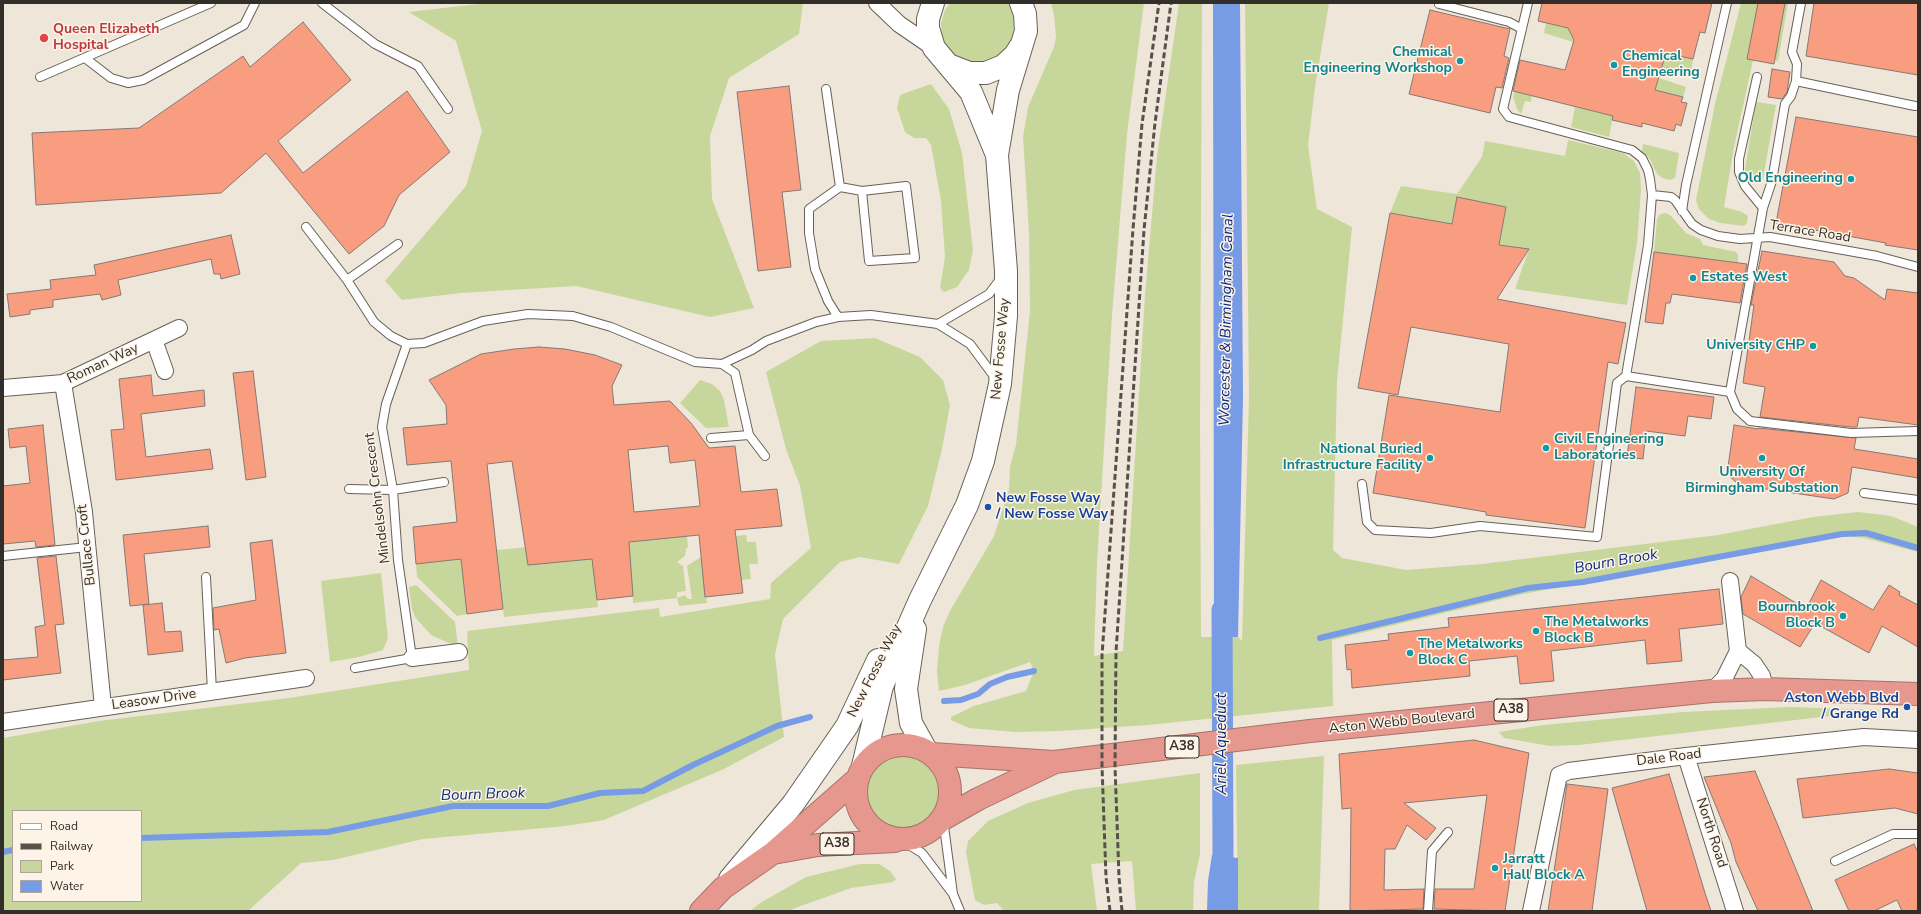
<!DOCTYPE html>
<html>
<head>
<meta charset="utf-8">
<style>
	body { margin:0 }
	#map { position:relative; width:1921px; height:914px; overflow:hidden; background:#efe6da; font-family:"Nunito Sans",sans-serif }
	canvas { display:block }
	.frame { position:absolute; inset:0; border:4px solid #322e2a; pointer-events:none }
	.legend { position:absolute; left:12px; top:810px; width:130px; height:92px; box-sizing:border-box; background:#fdf4e7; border:1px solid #aca59b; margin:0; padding:5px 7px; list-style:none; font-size:12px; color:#322e2a }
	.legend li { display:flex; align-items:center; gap:8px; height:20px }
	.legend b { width:20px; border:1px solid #aca59b }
</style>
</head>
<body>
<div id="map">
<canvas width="1921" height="914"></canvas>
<div class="frame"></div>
<ul class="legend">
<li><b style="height:5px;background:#fff"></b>Road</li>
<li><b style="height:5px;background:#56514b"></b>Railway</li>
<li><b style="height:11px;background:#c7d79b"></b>Park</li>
<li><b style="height:11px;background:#779be5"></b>Water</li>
</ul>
</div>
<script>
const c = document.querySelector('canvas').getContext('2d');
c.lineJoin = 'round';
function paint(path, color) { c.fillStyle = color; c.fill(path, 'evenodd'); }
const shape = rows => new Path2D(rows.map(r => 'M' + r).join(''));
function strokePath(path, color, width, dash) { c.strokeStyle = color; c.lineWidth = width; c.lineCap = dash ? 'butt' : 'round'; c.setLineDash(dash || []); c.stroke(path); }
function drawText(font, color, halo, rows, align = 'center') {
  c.font = font + ' "Nunito Sans",sans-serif'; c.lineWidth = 3; c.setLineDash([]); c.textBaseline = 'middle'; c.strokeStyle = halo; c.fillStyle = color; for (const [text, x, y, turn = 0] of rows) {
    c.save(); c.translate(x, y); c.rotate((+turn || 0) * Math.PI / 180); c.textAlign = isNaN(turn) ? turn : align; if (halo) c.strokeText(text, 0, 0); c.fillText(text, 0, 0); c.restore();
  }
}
const green = shape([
	[487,3,803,3,799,34,729,78,710,136,712,199,754,308,710,317,576,286,461,293,402,300,385,281,466,186,482,131,456,41,409,12],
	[950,3,1011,3,1019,24,1013,47,982,65,957,58,948,49,942,37,941,23,945,10],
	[1051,3,1144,3,1127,134,1112,315,1097,564,1094,656,1123,651,1145,295,1157,156,1179,3,1202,3,1200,421,1201,637,1238,637,1242,641,1249,397,1245,3,1329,3,1315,87,1308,146,1317,209,1352,227,1337,381,1333,550,1342,558,1406,570,1482,564,1718,535,1813,517,1858,512,1891,516,1918,527,1918,552,1864,538,1844,536,1523,594,1332,640,1333,706,1148,725,1060,731,1015,732,969,728,951,720,951,717,974,706,1026,691,1034,671,1030,662,965,685,939,691,937,671,939,646,943,627,950,611,994,536,1009,490,1010,466,1016,445,1030,311,1029,232,1023,137,1028,107,1054,47,1056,37,1054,15],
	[1741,3,1788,3,1778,61,1754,56,1734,147,1724,207,1742,212,1748,216,1747,223,1744,226,1720,223,1709,219,1699,209,1696,200,1715,104],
	[1546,23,1568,28,1574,40,1573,42,1544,33],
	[1666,53,1693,59,1691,71,1661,69],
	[1527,61,1519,92,1532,96,1531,102,1525,101,1521,114,1517,109,1513,97,1516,86],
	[1659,78,1686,87,1683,97,1655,90],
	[931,84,949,109,962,153,973,250,969,270,957,287,944,292,940,288,945,257,941,201,931,145,926,138,914,138,905,132,897,108,900,95],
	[1756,102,1776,105,1763,179,1758,183,1747,177,1745,169],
	[1575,107,1613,116,1609,137,1571,127],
	[1568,140,1623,153,1634,161,1640,173,1641,190,1637,243,1627,305,1515,289,1529,249,1499,245,1506,207,1457,198,1450,234,1428,220,1390,213,1401,186,1457,194,1482,157,1485,141,1565,156],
	[1643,144,1679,153,1675,178,1670,180,1662,178,1657,174,1650,159,1642,151],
	[1666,213,1671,216,1686,233,1700,239,1703,245,1736,252,1738,255,1738,263,1654,252,1657,219,1660,214],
	[875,338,920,357,943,380,950,405,942,449,928,506,899,564,860,557,840,562,783,619,775,654,784,737,724,769,604,820,566,826,423,839,333,860,301,863,248,911,3,911,3,738,99,721,289,698,469,670,467,631,659,608,660,617,770,599,771,583,811,548,800,486,786,449,766,372,821,341],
	[13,811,141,811,141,901,13,901],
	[700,380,712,384,720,391,724,400,729,427,706,428,680,403],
	[746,535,747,542,756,542,758,564,749,564,751,579,741,580,736,536],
	[687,536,688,547,686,549,685,556,677,562,683,566,686,591,677,592,677,598,685,595,688,599,692,599,687,566,701,557,707,603,679,606,677,598,633,603,629,542],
	[591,541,598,607,504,617,497,550],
	[461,559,467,614,457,616,417,577,416,564],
	[381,573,388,638,383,650,359,657,330,662,321,581],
	[416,585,455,622,458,647,431,635,415,617,412,609,409,587],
	[1789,707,1882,710,1579,745,1550,746,1504,738,1499,732,1543,725,1684,712],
	'864 793a39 39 0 1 1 78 0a39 39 0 1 1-78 0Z',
	[1324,756,1319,911,1238,911,1236,765],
	[1200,773,1200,854,1194,882,1193,911,1136,911,1132,861,1091,864,1097,911,1004,911,997,903,984,905,975,900,966,852,968,841,988,821,1028,803,1074,790],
	[860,864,879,864,890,871,896,879,893,882,851,888,787,911,750,911,760,903,806,877]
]);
const water = shape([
	[1213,3,1240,3,1243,397,1238,637,1214,637],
	[1212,855,1238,858,1238,911,1207,911,1208,881]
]);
const stream = shape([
	[1320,638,1528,588,1583,582,1842,534,1866,533,1918,548],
	[944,701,961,700,978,694,990,684,1007,677,1034,671],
	[141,838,328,832,453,806,548,806,600,793,643,791,693,765,777,726,810,717],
	[3,852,13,850]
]);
const canal = shape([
	[1222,911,1223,852,1222,610]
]);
const building = shape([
	[1542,3,1712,3,1705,33,1700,32,1693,59,1666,53,1655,90,1683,97,1681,102,1687,103,1681,126,1676,124,1674,131,1642,123,1642,127,1612,120,1613,116,1513,91,1520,60,1565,70,1574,40,1568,28,1538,21,1542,3],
	[1758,3,1785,3,1774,64,1747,59,1758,3],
	[1814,3,1918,3,1918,75,1806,56,1814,3],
	[1430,10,1510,29,1504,56,1509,58,1502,88,1496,87,1490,113,1409,94,1430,10],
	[303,22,351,80,278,141,303,173,407,91,450,152,399,195,384,226,349,254,266,153,221,193,36,205,32,133,139,128,243,56,250,67,303,22],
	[1772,69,1790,72,1787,92,1782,99,1768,97,1772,69],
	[789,86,801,190,782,192,791,267,758,271,737,92,789,86],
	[1796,117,1918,137,1918,250,1885,245,1886,243,1776,223,1796,117],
	[1457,197,1506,207,1499,245,1529,249,1497,299,1626,323,1618,364,1608,362,1585,528,1486,515,1486,512,1373,493,1389,395,1500,412,1509,344,1411,327,1398,395,1358,388,1390,213,1452,224,1457,197],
	[231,235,240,274,221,279,220,274,214,274,211,259,118,280,121,295,102,300,100,294,53,300,53,307,30,310,30,314,10,317,7,294,51,289,50,280,96,275,94,265,231,235],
	[1762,251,1834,262,1845,276,1854,278,1885,300,1887,289,1918,293,1918,425,1859,417,1857,427,1851,427,1760,417,1765,387,1743,383,1754,305,1751,305,1762,251],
	[1654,252,1747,264,1740,303,1672,294,1670,303,1666,303,1663,324,1645,322,1654,252],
	[539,347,565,349,595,355,622,365,612,386,614,405,670,401,691,423,709,448,735,446,741,492,777,489,782,526,735,530,743,593,705,597,699,535,629,542,633,596,597,600,592,559,528,565,512,461,487,464,503,609,467,614,461,559,416,564,413,527,457,522,451,461,407,465,403,428,447,424,446,405,429,380,481,354,514,349,539,347],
	[668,446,670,463,695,460,700,506,634,512,628,450,668,446],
	[253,371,266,477,246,480,233,373,253,371],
	[151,375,153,396,204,390,205,406,141,414,146,457,210,449,213,469,116,480,111,430,124,429,119,379,151,375],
	[1636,387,1714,397,1711,419,1688,416,1685,436,1646,431,1643,459,1627,457,1636,387],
	[43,425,55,545,36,547,35,541,3,544,3,486,30,483,26,446,10,448,8,429,43,425],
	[1734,425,1758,429,1758,428,1856,438,1854,449,1918,459,1918,478,1852,467,1848,493,1834,499,1739,485,1727,474,1734,425],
	[208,526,210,547,144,554,149,604,130,606,123,535,208,526],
	[272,540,286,653,245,658,226,663,219,629,214,630,213,608,256,600,250,543,272,540],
	[56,556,64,624,55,625,61,673,3,680,3,660,38,657,35,627,45,625,37,558,56,556],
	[1751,576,1806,609,1821,580,1873,610,1889,585,1900,592,1899,595,1918,605,1918,647,1882,626,1869,653,1815,623,1800,647,1743,614,1741,597,1751,576],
	[1719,589,1723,624,1679,629,1682,661,1647,664,1645,640,1551,651,1554,681,1520,684,1517,656,1469,661,1470,676,1352,688,1351,669,1347,670,1345,645,1389,640,1388,634,1449,627,1448,618,1719,589],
	[162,603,165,632,181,631,183,651,148,655,143,605,162,603],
	[1474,740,1529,753,1505,911,1434,909,1435,889,1474,889,1487,795,1404,803,1436,828,1426,840,1407,825,1395,849,1385,849,1384,890,1424,889,1423,909,1350,911,1351,808,1342,809,1339,754,1474,740],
	[1889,769,1918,773,1918,814,1895,808,1803,818,1797,779,1889,769],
	[1755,771,1779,828,1813,911,1758,911,1736,862,1731,843,1704,777,1755,771],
	[1669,774,1705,893,1711,911,1647,911,1612,788,1669,774],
	[1567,784,1608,789,1592,911,1548,911,1567,784],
	[1914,844,1918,852,1918,911,1902,911,1897,900,1874,911,1849,911,1835,880,1914,844]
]);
const lane = shape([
	[322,3,375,44,418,66,448,109],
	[1801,3,1792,52,1797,64,1796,81,1791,96,1785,104,1772,181,1763,208,1730,392,1737,409,1750,421,1851,433,1918,431],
	[1439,4,1509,22,1522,29],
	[85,58,111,78,128,83,143,80,244,25,255,3],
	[40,77,211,3],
	[1757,77,1739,159,1739,172,1745,186,1763,208],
	[1796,81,1915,106],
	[826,89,840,187],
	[1652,195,1671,197,1675,200,1692,224,1701,230,1718,236,1740,239,1770,237,1877,256,1918,267],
	[1682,211,1686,185,1727,3],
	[306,227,347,280,374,322,391,336,407,344],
	[347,280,398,244],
	[838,317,828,301,815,269,809,233,809,209,840,187,862,191,869,261,915,258,906,186,862,191],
	[938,324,989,294,1001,278],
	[722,364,752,350,766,341,816,322,838,317,871,315,938,324,970,344,996,379],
	[1626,376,1730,392],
	[711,438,749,435],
	[1362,484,1367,522,1375,530,1431,533,1480,526,1597,537,1617,383,1626,376,1648,245,1652,195,1650,179,1648,170,1642,158,1632,150,1509,117,1503,109,1528,3],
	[349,489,393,490,444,482],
	[1864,493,1918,500],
	[3,556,87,547],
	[206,577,212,691],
	[355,668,412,658,398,560,393,490,382,427,386,404,407,344,424,343,483,321,528,314,573,316,611,327,695,362,722,364,735,373,749,435,765,456],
	[901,840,922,853,953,894,943,819],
	[1835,861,1893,834,1918,834],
	[953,894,960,911],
	[1428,911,1432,851,1448,832]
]);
const street = shape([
	[877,3,899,24,934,48],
	[154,340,165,371],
	[63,383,84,512,103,707],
	[3,388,63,383,179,328],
	[1730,581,1738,651],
	[412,658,459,652],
	[1712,691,1724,679,1738,651,1754,664,1762,676,1765,689],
	[3,722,306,678],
	[1686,756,1735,911],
	[1531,911,1559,775,1569,771,1686,756,1864,737,1918,740]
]);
const secondary = shape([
	[933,3,928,19,928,28,934,48,971,92,997,155],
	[951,66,969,73,986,73,1003,66,1015,55,1020,47],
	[915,629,906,689,911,723,926,750],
	[863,766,882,686,920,600,967,505,983,461,1000,384,1006,316,1006,271,997,155,1008,90,1026,31,1025,14,1021,3],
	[730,879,793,804,847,726,878,660]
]);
const highway = shape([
	'856 792a47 47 0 1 1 94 0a47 47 0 1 1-94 0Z',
	[932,754,1054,762,1310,731,1712,691,1765,689,1918,694],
	[943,819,978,799,1053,763],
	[773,853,818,845,895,841],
	[701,911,723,888,773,853,857,779]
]);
const rail = shape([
	[1110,911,1106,877,1102,766,1102,655,1133,229,1142,124,1159,3],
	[1122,911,1119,877,1115,766,1116,652,1144,230,1155,123,1171,3]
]);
const markers = [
	[44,38,5,"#e0444e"],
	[1460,61,4,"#0f9aa8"],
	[1614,65,4,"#0f9aa8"],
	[1851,179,4,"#0f9aa8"],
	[1693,278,4,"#0f9aa8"],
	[1813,346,4,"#0f9aa8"],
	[1546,448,4,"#0f9aa8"],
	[1430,458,4,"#0f9aa8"],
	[1762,458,4,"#0f9aa8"],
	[988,507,4,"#1a4fb4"],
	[1843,616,4,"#0f9aa8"],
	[1536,631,4,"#0f9aa8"],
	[1410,653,4,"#0f9aa8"],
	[1907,707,4,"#1a4fb4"],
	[1495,868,4,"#0f9aa8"]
];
const shields = [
	[1511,710,34],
	[1182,747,34],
	[837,844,34]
];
const shieldNames = [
	["A38",1511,710],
	["A38",1182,747],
	["A38",837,844]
];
const healthNames = [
	["Queen Elizabeth",53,30],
	["Hospital",53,46]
];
const cultureNames = [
	["Chemical",1452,53,"right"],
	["Engineering Workshop",1452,69,"right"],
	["Chemical",1622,57],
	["Engineering",1622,73],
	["Old Engineering",1843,179,"right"],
	["Estates West",1701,278],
	["University CHP",1805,346,"right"],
	["Civil Engineering",1554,440],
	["Laboratories",1554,456],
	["National Buried",1422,450,"right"],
	["Infrastructure Facility",1422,466,"right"],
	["University Of",1762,473,"center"],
	["Birmingham Substation",1762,489,"center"],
	["Bournbrook",1835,608,"right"],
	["Block B",1835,624,"right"],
	["The Metalworks",1544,623],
	["Block B",1544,639],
	["The Metalworks",1418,645],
	["Block C",1418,661],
	["Jarratt",1503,860],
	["Hall Block A",1503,876]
];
const streetNames = [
	["Terrace Road",1810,232,9],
	["New Fosse Way",1001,349,-85],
	["Roman Way",103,364,-25],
	["Mindelsohn Crescent",378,498,-97],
	["Bullace Croft",87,545,-96],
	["New Fosse Way",875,671,-63],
	["Leasow Drive",154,700,-8],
	["Aston Webb Boulevard",1402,722,-6],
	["Dale Road",1669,758,-7],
	["North Road",1711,833,72]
];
const transitNames = [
	["New Fosse Way",996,499],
	["/ New Fosse Way",996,515],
	["Aston Webb Blvd",1899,699,"right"],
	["/ Grange Rd",1899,715,"right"]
];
const waterNames = [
	["Worcester & Birmingham Canal",1227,320,-89],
	["Bourn Brook",1616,562,-10],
	["Ariel Aqueduct",1222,744,-90],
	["Bourn Brook",483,795,-2]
];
paint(green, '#c7d79b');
paint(water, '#779be5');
strokePath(stream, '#779be5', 6);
strokePath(canal, '#779be5', 21);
paint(building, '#f99d80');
strokePath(building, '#867873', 1);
strokePath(lane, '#686056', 10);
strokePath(street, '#686056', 18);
strokePath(secondary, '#686056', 24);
strokePath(highway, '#a7736c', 24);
strokePath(lane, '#fff', 8);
strokePath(street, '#fff', 16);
strokePath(secondary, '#fff', 22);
strokePath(highway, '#e6988f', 22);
strokePath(rail, '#56514b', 3, [6, 3]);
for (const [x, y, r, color] of markers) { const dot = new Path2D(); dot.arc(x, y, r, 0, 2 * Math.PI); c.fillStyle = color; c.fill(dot); strokePath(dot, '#fdf4e7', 1.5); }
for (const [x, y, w] of shields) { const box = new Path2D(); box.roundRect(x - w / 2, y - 11, w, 22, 3); c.fillStyle = '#fdf4e7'; c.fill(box); strokePath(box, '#322e2a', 1); }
drawText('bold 13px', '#322e2a', null, shieldNames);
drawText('bold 14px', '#be3a42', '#fdf4e7', healthNames, 'left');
drawText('bold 14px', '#0d838f', '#fdf4e7', cultureNames, 'left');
drawText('14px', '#322e2a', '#fdf4e7', streetNames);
drawText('bold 14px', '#164399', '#fdf4e7', transitNames, 'left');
drawText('italic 15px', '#0b297e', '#fdf4e7', waterNames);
</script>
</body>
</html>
